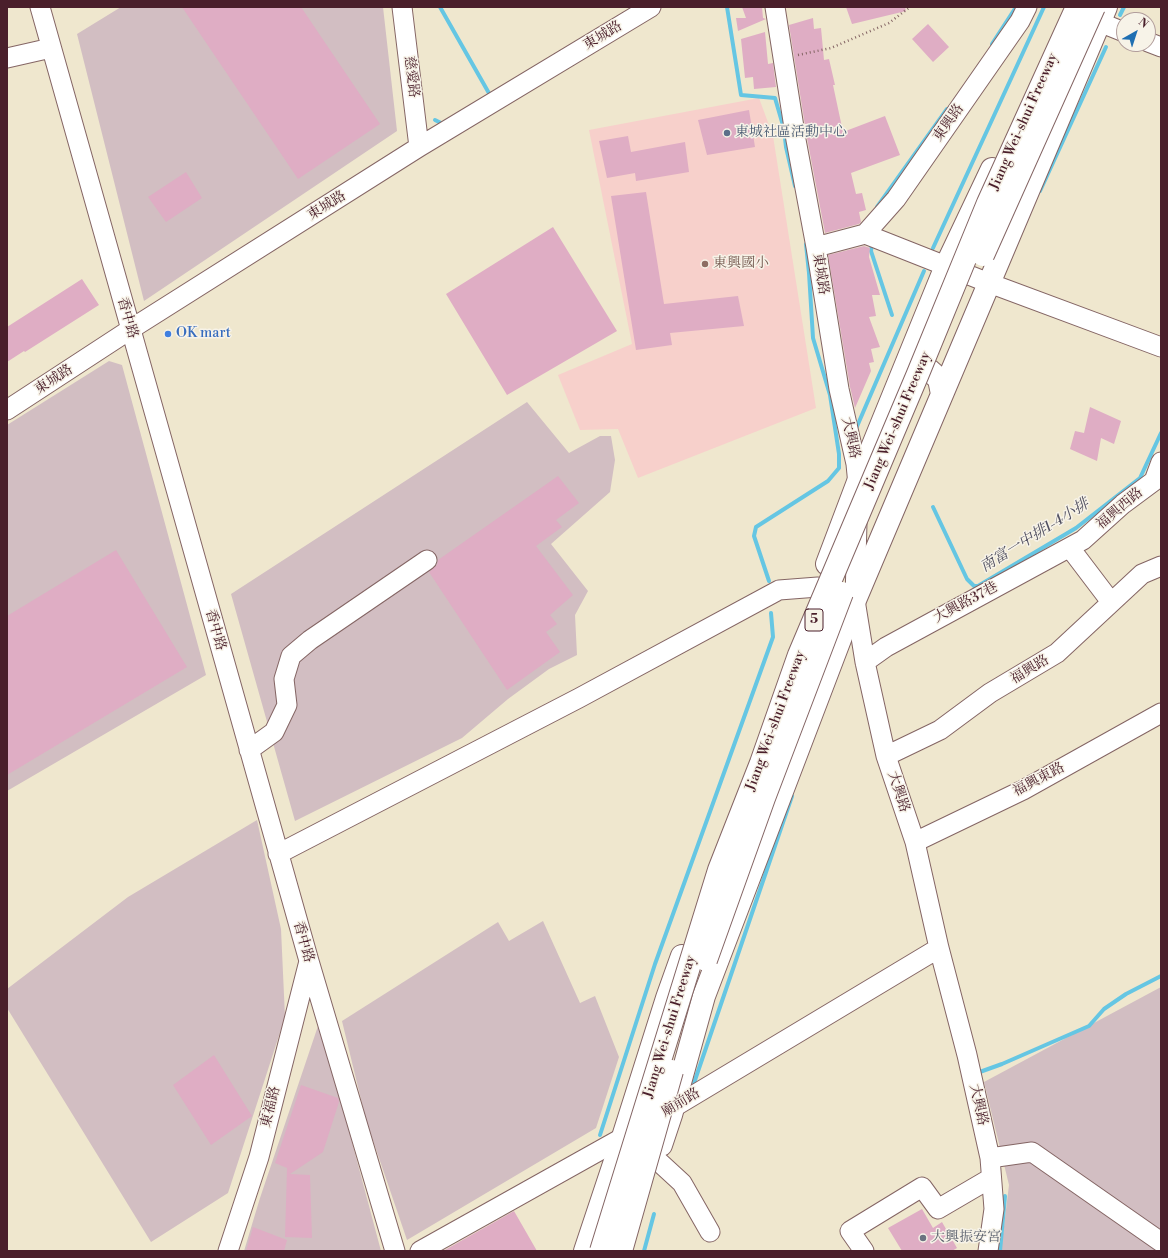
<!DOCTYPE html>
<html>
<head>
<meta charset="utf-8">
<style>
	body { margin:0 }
	#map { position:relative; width:1168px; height:1258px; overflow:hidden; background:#efe7ce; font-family:"Libre Bodoni",serif }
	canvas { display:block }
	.frame { position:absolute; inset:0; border:8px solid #4a1f2b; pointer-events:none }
	.north { position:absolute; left:1116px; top:12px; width:40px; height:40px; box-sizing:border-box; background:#f7f3e8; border:1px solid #b29e9c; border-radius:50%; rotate:39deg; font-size:11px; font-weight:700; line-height:16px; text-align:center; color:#4a1f2b }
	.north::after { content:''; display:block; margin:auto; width:14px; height:18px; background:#1f6fb2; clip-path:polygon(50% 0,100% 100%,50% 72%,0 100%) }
</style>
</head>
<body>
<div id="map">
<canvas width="1168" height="1258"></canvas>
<div class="frame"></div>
<div class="north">N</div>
</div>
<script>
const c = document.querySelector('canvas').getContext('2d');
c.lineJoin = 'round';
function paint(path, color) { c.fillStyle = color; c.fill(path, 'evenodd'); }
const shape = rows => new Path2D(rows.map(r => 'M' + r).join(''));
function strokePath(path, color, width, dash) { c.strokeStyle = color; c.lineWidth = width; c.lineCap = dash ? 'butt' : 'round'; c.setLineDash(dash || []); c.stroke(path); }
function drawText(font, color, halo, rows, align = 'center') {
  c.font = font + ' "Libre Bodoni","Noto Serif TC",serif'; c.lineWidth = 3; c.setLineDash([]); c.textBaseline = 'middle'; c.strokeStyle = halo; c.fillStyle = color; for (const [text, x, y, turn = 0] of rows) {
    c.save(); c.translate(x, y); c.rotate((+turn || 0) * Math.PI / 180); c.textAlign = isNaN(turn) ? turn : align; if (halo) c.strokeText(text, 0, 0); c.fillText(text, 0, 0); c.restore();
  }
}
const built = shape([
	[759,98,773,136,816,408,638,478,618,429,580,430,558,375,632,344,589,130]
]);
const industrial = shape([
	[121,7,383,7,397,131,144,301,77,34],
	[109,361,122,365,206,675,7,791,7,425],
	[527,402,569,453,600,436,611,436,615,460,610,492,551,544,588,591,575,615,577,655,549,669,508,699,462,738,295,821,231,594],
	[257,820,281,929,285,1017,228,1193,151,1242,7,1008,7,989,128,897],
	[543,921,580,1003,595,996,619,1057,596,1128,407,1240,366,1120,342,1021,498,922,509,941],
	[1161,987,1161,1251,1001,1251,1009,1185,984,1082],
	[318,1026,344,1112,381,1251,244,1251,260,1198]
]);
const stream = shape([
	[440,7,490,95,487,97],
	[727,7,741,95,775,98,784,129,786,147,795,186],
	[1120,15,1124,7],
	[992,44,1016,7],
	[435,120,443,124,445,122],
	[1040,191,1106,47],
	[877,207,947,109],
	[872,243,871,251,892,315],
	[933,248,1044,7],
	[855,431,924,271],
	[933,507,967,579,974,586,978,586,1076,528,1140,478,1161,433],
	[769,581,754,536,756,527,828,481,839,468,839,454,830,395,813,338,809,273,806,244],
	[977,1073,1002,1064,1089,1026,1104,1009,1126,994,1161,976],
	[694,1083,792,796],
	[600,1135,655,964,773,637,771,613],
	[644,1251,654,1214],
	[1000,1251,1005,1196]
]);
const building = shape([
	[182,7,301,7,380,124,298,179],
	[742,7,762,7,763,18,766,19,738,31,736,18,746,18],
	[846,7,905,7,906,11,852,24],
	[813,18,814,29,821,28,824,60,829,59,835,85,833,85,843,132,885,116,900,155,851,173,856,194,862,193,866,210,859,212,861,222,859,224,825,233,807,138,789,25],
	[928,24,949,47,933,62,912,39],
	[765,32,768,64,773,63,776,87,754,89,753,77,745,78,741,39],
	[749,110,755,147,707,155,698,120],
	[628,136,631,152,685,142,689,172,636,181,635,173,607,178,599,141],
	[186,172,202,198,166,222,148,197],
	[646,192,664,304,738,296,744,326,670,333,672,345,636,350,611,196],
	[553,227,617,331,507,395,446,294],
	[864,246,870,248,869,257,880,295,872,295,876,316,869,317,880,347,871,349,874,362,869,363,871,371,855,408,850,387,828,255],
	[82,279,99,305,25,352,24,351,7,362,7,327],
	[1090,407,1121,421,1114,444,1101,438,1097,461,1070,449,1075,431,1084,433],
	[558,476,579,503,556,520,562,527,536,546,573,595,550,615,557,624,546,632,560,652,507,690,429,572,437,565,438,560],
	[116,550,187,667,7,775,7,616],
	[214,1055,252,1116,211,1145,173,1085],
	[301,1085,338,1098,339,1102,323,1152,290,1174,310,1175,312,1238,285,1237,287,1168,275,1163],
	[922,1209,933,1228,942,1222,957,1248,952,1251,902,1251,888,1228],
	[514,1211,537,1251,443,1251],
	[253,1227,287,1240,284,1251,246,1251]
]);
const path = shape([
	[798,55,831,48,889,23,910,7]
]);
const minor = shape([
	[40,7,309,961,395,1251],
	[402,7,419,147],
	[775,7,796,140,816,247,839,389,856,464,858,485],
	[1099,22,1124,32],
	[1148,42,1161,47],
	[7,58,51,48],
	[865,234,896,199,1020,21,1027,7],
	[816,247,865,234,989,283,1161,347],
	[7,410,131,329,419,147,651,7],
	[857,522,855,600,865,662,886,756,915,842,939,948,967,1055,990,1158,994,1209,988,1251],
	[1070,548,1111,602],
	[865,662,886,647,1083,540,1123,504,1154,481,1161,462],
	[249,750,274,732,287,705,284,679,291,656,310,640,427,560],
	[886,756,940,730,990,693,1057,653,1142,574,1161,566],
	[915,842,1023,790,1161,713],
	[278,854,579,698,779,590,818,587],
	[664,1113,939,948],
	[990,1158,1032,1152,1161,1242],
	[657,1160,682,1183,710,1232],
	[228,1251,259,1157,309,961],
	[420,1251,631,1133],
	[864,1251,850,1231,922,1187,938,1209,991,1178]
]);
const major = shape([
	[902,375,915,370,929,370,939,379,942,394],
	[827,564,858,482,946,266,992,169],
	[661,1145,671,1115,704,996,855,600,1106,7],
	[585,1251,623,1137,667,998,682,956]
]);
const highwayBridge = shape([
	[983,255,1094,7],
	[706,960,764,798,842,593],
	[601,1251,719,870,761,763,799,655,917,376,988,203,1077,7],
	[621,1251,672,1071]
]);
const markers = [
	[727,133,4,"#5c6f8a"],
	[705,264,4,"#8d6e63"],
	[168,334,4,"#3f7fe0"],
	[923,1238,4,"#6b7280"]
];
const shields = [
	[814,620,18]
];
const shieldNames = [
	["5",814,620]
];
const streetNames = [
	["東城路",603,36,-31],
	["慈愛路",411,77,83],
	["Jiang Wei-shui Freeway",1024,122,-66],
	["東興路",949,123,-55],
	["東城路",327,206,-32],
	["東城路",820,274,81],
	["香中路",127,318,74],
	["東城路",54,380,-33],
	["Jiang Wei-shui Freeway",898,421,-67],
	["大興路",850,438,78],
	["福興西路",1120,509,-40],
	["大興路37巷",966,603,-28],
	["香中路",215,630,74],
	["福興路",1030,670,-31],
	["Jiang Wei-shui Freeway",776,721,-70],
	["福興東路",1039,780,-28],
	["大興路",898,792,72],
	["香中路",303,942,74],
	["Jiang Wei-shui Freeway",670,1027,-73],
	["廟前路",681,1103,-31],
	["大興路",978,1105,78],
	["東福路",271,1107,-76]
];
const serviceNames = [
	["東城社區活動中心",735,133]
];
const educationNames = [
	["東興國小",713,264]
];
const shopNames = [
	["OK mart",176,334]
];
const worshipNames = [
	["大興振安宮",931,1238]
];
const waterNames = [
	["南富一中排1-4小排",1035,536,-32]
];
paint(built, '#f7d0cb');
paint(industrial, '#d2bec2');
strokePath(stream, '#65c6e3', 4);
paint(building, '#dfadc4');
strokePath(minor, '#846564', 21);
strokePath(major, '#846564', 24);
strokePath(path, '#846564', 2.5, [1, 3]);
strokePath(minor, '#fff', 19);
strokePath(major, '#fff', 22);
strokePath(highwayBridge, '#846564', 24, []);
strokePath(highwayBridge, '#fff', 22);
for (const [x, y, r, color] of markers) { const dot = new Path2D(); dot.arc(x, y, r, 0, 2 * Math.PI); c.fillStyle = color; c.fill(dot); strokePath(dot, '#f7f3e8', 1.5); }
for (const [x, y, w] of shields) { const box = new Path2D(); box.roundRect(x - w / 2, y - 11, w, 22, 3); c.fillStyle = '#f7f3e8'; c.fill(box); strokePath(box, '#4a1f2b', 1); }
drawText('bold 13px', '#4a1f2b', null, shieldNames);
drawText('14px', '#4a1f2b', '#f7f3e8', streetNames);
drawText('14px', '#4e5e75', '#f7f3e8', serviceNames, 'left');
drawText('14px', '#785e54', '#f7f3e8', educationNames, 'left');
drawText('14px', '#366cbe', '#f7f3e8', shopNames, 'left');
drawText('14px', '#5b616d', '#f7f3e8', worshipNames, 'left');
drawText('italic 15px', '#525162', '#f7f3e8', waterNames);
</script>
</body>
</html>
